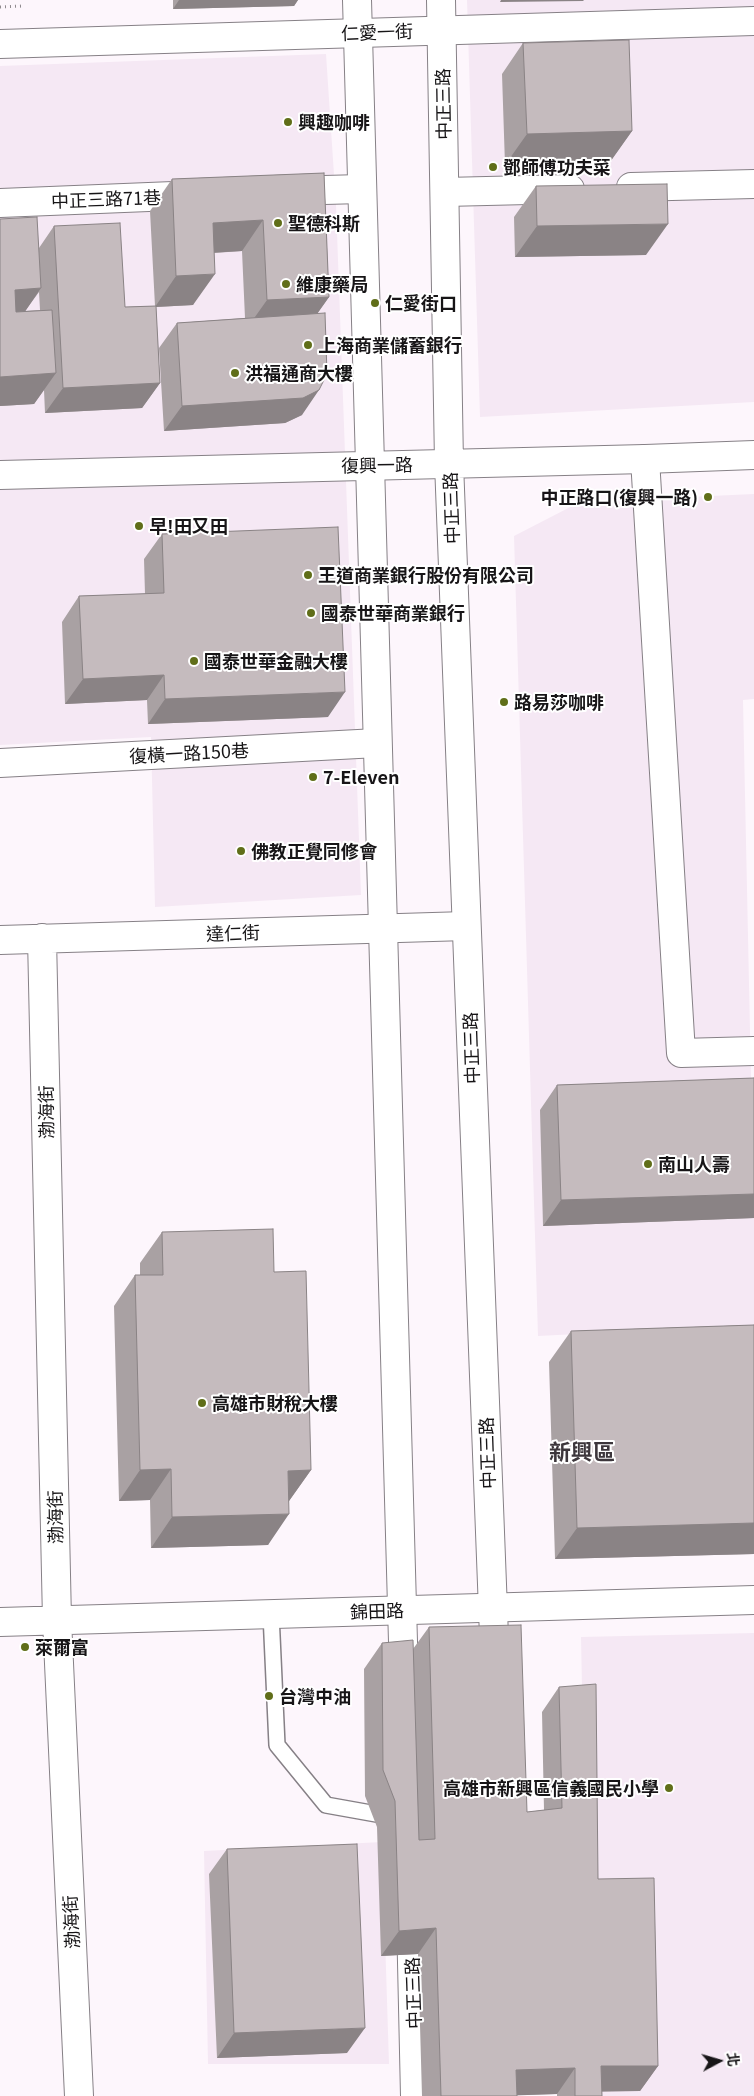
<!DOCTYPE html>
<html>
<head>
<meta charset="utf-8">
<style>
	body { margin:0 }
	#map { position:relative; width:754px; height:2096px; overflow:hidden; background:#fdf6fc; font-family:Georgia,"Noto Sans TC",serif }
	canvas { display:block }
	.north { position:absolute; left:694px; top:2036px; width:50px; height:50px; -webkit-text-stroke:4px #fff; paint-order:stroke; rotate:84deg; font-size:14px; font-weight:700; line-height:20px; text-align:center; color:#171517 }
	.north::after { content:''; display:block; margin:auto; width:18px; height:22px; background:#171517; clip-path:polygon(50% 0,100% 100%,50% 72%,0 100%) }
</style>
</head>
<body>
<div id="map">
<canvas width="754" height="2096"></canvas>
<div class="north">北</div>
</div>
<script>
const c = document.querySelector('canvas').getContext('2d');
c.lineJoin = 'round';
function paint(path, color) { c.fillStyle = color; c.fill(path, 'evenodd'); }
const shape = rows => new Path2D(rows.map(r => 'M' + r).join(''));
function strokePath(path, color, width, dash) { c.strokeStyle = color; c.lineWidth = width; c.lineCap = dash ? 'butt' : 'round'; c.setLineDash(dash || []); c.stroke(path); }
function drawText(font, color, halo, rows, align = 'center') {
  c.font = font + ' Georgia,"Noto Sans TC",serif'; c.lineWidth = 4; c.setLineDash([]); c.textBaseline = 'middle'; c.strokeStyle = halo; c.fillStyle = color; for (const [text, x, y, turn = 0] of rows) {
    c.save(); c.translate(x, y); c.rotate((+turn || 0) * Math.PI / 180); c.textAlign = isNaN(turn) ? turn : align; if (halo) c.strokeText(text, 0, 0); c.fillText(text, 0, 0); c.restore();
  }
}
const built = shape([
	[467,0,754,0,754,402,480,417],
	[326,54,336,205,361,895,155,907,151,737,0,745,0,66],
	[754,494,754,699,743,700,754,1220,754,1325,538,1336,514,536,580,502],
	[754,1633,754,2096,590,2096,581,1637],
	[382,1842,389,2064,208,2064,204,1851]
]);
const path = shape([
	[0,7,23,6]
]);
const service = shape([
	[271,1614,277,1745,326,1805,393,1817]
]);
const minor = shape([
	[0,44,754,21],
	[631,187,754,184],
	[286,191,362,189],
	[445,192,570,189],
	[0,203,198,195],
	[645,459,681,1053,754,1051],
	[0,763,377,743],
	[42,938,57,1620,79,2096],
	[0,940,466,926],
	[0,1622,754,1600]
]);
const tertiary = shape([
	[357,0,404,1677],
	[441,0,449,463,495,1662],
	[0,475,645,459,754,455],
	[411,1918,415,2096]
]);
const wall = shape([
	[173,0,298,0,294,6,173,9],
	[523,43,632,131,610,162,505,165,502,74],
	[324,173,329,297,317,314,302,415,285,423,164,431,159,348,177,323,245,318,242,251,214,253,193,305,156,307,160,383,142,408,45,413,44,390,34,404,0,406,0,219,39,248,54,226,125,307,155,306,150,211,172,179],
	[39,292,40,310,25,311],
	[536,186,646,255,515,257,514,217],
	[162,534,328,717,148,724,147,700,65,704,62,622,79,596,145,594,144,559],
	[754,1078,754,1218,543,1226,540,1110,557,1085],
	[162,1232,274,1272,311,1470,289,1501,268,1545,151,1548,150,1500,119,1501,114,1306,135,1275,140,1275,140,1263],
	[754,1325,754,1554,555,1559,549,1362,571,1331],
	[429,1627,527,1812,544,1810,542,1712,559,1687,598,1879,658,2066,640,2091,602,2091,602,2096,557,2096,557,2094,517,2095,517,2096,422,2096,418,1954,381,1956,377,1827,365,1796,364,1669,382,1643,413,1649],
	[227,1849,347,2053,217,2058,209,1874]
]);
const shadedWall = shape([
	[179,0,298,0,294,6,173,9],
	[501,0,584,0,583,1,500,2],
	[632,131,610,162,505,165,527,134],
	[263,220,242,251,191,254,213,223],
	[668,224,646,255,515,257,537,226],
	[215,274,193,305,155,307,176,276],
	[41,288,20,319,0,321,15,290],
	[329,297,307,328,245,331,267,300],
	[56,373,34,404,0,406,0,377],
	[160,383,142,408,45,413,63,388],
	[319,390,302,415,285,423,164,431,182,406],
	[164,675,147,700,65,704,83,679],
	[345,692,328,717,148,724,165,699],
	[754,1194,754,1218,543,1226,561,1200],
	[171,1469,150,1500,119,1501,140,1470],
	[311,1470,289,1501,288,1471],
	[289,1514,268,1545,151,1548,172,1517],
	[754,1523,754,1554,555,1559,577,1528],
	[436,1928,418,1954,381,1956,399,1931],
	[365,2028,347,2053,217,2058,234,2033],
	[601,2066,658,2066,640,2091,583,2092],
	[575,2068,557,2094,498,2096,516,2070]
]);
const building = shape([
	[629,40,632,131,527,134,523,43,629,40],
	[324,173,329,297,267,300,263,220,213,223,215,274,176,276,172,179,324,173],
	[667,184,668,224,537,226,536,186,667,184],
	[37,217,41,288,15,290,16,312,52,310,56,373,0,377,0,219,37,217],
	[120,223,125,307,156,306,160,383,63,388,54,226,120,223],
	[325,313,327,374,319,390,303,398,182,406,177,323,325,313],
	[338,527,345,692,165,699,164,675,83,679,79,596,164,593,162,534,338,527],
	[754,1078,754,1194,561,1200,557,1085,754,1078],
	[273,1229,274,1272,306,1271,311,1470,288,1471,289,1514,172,1517,171,1469,140,1470,135,1275,163,1275,162,1232,273,1229],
	[754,1325,754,1523,577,1528,571,1331,754,1325],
	[521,1625,527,1812,562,1808,559,1687,596,1684,598,1879,654,1878,658,2066,601,2066,602,2096,575,2096,575,2068,516,2070,517,2096,441,2096,436,1928,399,1931,395,1801,383,1770,382,1643,413,1640,419,1840,435,1839,429,1627,521,1625],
	[357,1844,365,2028,234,2033,227,1849,357,1844]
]);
const markers = [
	[288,122,5,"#606e19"],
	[493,167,5,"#606e19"],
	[278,223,5,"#606e19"],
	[286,284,5,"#606e19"],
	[375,303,5,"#606e19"],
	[308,345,5,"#606e19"],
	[235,373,5,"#606e19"],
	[708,497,5,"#606e19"],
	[139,526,5,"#606e19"],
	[308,575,5,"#606e19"],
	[311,613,5,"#606e19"],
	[194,661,5,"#606e19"],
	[504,702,5,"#606e19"],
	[313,777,5,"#606e19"],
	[241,851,5,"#606e19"],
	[648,1164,5,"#606e19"],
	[202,1403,5,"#606e19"],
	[25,1647,5,"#606e19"],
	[269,1696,5,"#606e19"],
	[669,1788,5,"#606e19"]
];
const streetNames = [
	["仁愛一街",377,32,-2],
	["中正三路",443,104,-91],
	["中正三路71巷",106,199,-2],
	["復興一路",377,465,-1],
	["中正三路",451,508,-92],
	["復橫一路150巷",189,753,-3],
	["達仁街",233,933,-2],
	["中正三路",471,1048,-92],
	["渤海街",46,1112,-91],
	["中正三路",487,1453,-92],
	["渤海街",55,1517,-91],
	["錦田路",377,1611,-2],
	["渤海街",71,1922,-93],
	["中正三路",413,1993,-92]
];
const poiNames = [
	["興趣咖啡",298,122],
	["鄧師傅功夫菜",503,167],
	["聖德科斯",288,223],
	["維康藥局",296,284],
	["仁愛街口",385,303],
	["上海商業儲蓄銀行",318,345],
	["洪福通商大樓",245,373],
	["中正路口(復興一路)",698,497,"right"],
	["早!田又田",149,526],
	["王道商業銀行股份有限公司",318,575],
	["國泰世華商業銀行",321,613],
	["國泰世華金融大樓",204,661],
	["路易莎咖啡",514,702],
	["7-Eleven",323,777],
	["佛教正覺同修會",251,851],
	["南山人壽",658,1164],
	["高雄市財稅大樓",212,1403],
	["萊爾富",35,1647],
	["台灣中油",279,1696],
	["高雄市新興區信義國民小學",659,1788,"right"]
];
const districtNames = [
	["新興區",582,1452]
];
paint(built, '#f5e8f4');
strokePath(service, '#868086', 18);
strokePath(minor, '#868086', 30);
strokePath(tertiary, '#868086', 30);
strokePath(path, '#8e898d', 3, [1, 4]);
strokePath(service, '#fff', 15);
strokePath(minor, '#fff', 28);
strokePath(tertiary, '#fff', 28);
paint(wall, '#a9a1a3');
paint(shadedWall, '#8a8385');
paint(building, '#c5bbbe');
strokePath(building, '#8a8385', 1);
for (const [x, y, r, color] of markers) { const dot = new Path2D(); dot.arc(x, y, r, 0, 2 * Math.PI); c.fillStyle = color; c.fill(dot); strokePath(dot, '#fff', 2); }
drawText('18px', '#171517', '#fff', streetNames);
drawText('bold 18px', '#171517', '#fff', poiNames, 'left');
drawText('bold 22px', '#3c363b', '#fff', districtNames);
</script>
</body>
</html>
